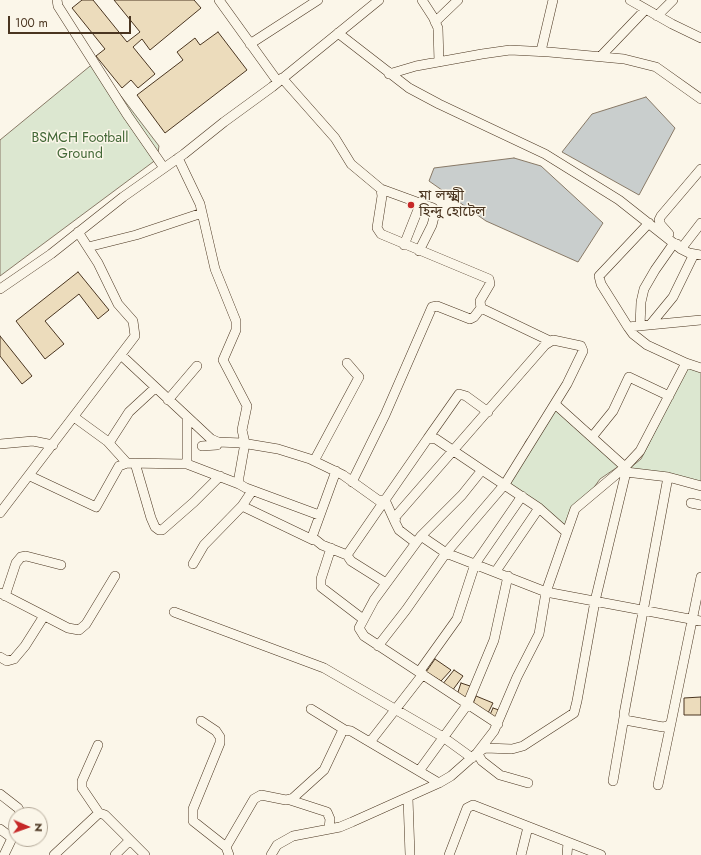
<!DOCTYPE html>
<html>
<head>
<meta charset="utf-8">
<style>
	body { margin:0 }
	#map { position:relative; width:701px; height:855px; overflow:hidden; background:#fbf6e9; font-family:Jost,sans-serif }
	canvas { display:block }
	.north { position:absolute; left:8px; top:807px; width:40px; height:40px; box-sizing:border-box; background:#fbf6e9; border:1px solid #b4a999; border-radius:50%; rotate:92deg; font-size:11px; font-weight:700; line-height:16px; text-align:center; color:#4a3520 }
	.north::after { content:''; display:block; margin:auto; width:14px; height:18px; background:#c62828; clip-path:polygon(50% 0,100% 100%,50% 72%,0 100%) }
	.scale { position:absolute; left:8px; top:16px; width:123px; height:18px; box-sizing:border-box; border:2px solid #4a3520; border-top:0; padding-left:5px; font-size:12px; line-height:14px; white-space:nowrap; color:#4a3520; -webkit-text-stroke:3px #fbf6e9; paint-order:stroke }
</style>
</head>
<body>
<div id="map">
<canvas width="701" height="855"></canvas>
<div class="north">N</div>
<div class="scale">100 m</div>
</div>
<script>
const c = document.querySelector('canvas').getContext('2d');
c.lineJoin = 'round';
function paint(path, color) { c.fillStyle = color; c.fill(path, 'evenodd'); }
const shape = rows => new Path2D(rows.map(r => 'M' + r).join(''));
function strokePath(path, color, width, dash) { c.strokeStyle = color; c.lineWidth = width; c.lineCap = dash ? 'butt' : 'round'; c.setLineDash(dash || []); c.stroke(path); }
function drawText(font, color, halo, rows, align = 'center') {
  c.font = font + ' Jost,"Noto Sans Bengali",sans-serif'; c.lineWidth = 3; c.setLineDash([]); c.textBaseline = 'middle'; c.strokeStyle = halo; c.fillStyle = color; for (const [text, x, y, turn = 0] of rows) {
    c.save(); c.translate(x, y); c.rotate((+turn || 0) * Math.PI / 180); c.textAlign = isNaN(turn) ? turn : align; if (halo) c.strokeText(text, 0, 0); c.fillText(text, 0, 0); c.restore();
  }
}
const green = shape([
	[95,62,159,146,157,159,0,276,0,140,95,62],
	[688,366,701,370,701,482,630,468,641,459,688,366],
	[552,407,619,466,600,479,566,526,505,484,526,441,552,407]
]);
const water = shape([
	[646,97,675,128,639,195,562,152,592,114,646,97],
	[514,158,541,166,603,223,578,262,486,221,429,181,434,168,514,158]
]);
const building = shape([
	[82,0,93,0,127,42,140,32,114,0,194,0,201,8,150,50,142,39,133,47,155,74,138,88,131,80,122,88,96,56,105,49,72,8,82,0],
	[218,32,247,70,165,133,137,95,183,60,177,52,195,38,200,45,218,32],
	[78,272,109,310,98,319,79,294,45,321,64,344,45,359,16,321,78,272],
	[0,336,32,376,22,384,0,356,0,336],
	[435,659,451,670,441,681,426,672,435,659],
	[454,670,463,676,452,691,442,685,454,670],
	[461,683,473,687,468,698,457,695,461,683],
	[476,696,493,703,487,715,472,706,476,696],
	[701,697,701,715,684,715,684,698,701,697],
	[493,708,502,711,497,722,489,717,493,708]
]);
const minor = shape([
	[57,0,58,6,128,116,164,168],
	[219,0,278,82],
	[422,0,433,17,438,28,439,62],
	[630,0,672,24,701,38],
	[657,16,673,0],
	[435,22,458,0],
	[338,33,409,88,439,104,545,154,619,200,681,249,689,253,701,255],
	[250,44,318,0],
	[541,51,553,0],
	[601,56,645,10],
	[389,74,416,66,482,54,510,50,549,52,624,59,656,67,701,99],
	[282,78,335,138,351,164,381,189,382,196,377,228,381,234,489,279,490,284,480,301,481,308,550,341],
	[178,158,200,204,215,269,236,321,236,330,223,360,247,406,242,430,245,443,239,477,239,484,246,488,319,515],
	[381,189,433,208,435,213,432,225,419,251],
	[669,234,661,225,659,220,661,216,701,169],
	[677,244,681,249,701,223],
	[404,245,421,202],
	[88,247,136,235,202,213],
	[0,289,51,254,123,197,184,154,224,122,272,87,379,0],
	[701,320,628,327,633,334,647,345,686,363,701,368],
	[650,325,673,297,694,254],
	[640,326,641,302,644,289,655,270,674,243],
	[628,327,601,284,599,276,649,223],
	[121,355,211,439,218,442,242,443,278,449,310,459,343,475,378,500,385,500,428,438,436,439,482,470,462,495,421,536,374,600,359,628,364,636,498,724],
	[168,400,197,366],
	[555,404,625,467,626,472],
	[74,417,107,441,127,463],
	[592,437,613,411,629,377,669,396],
	[428,438,459,394,466,396,488,412],
	[109,443,129,412,155,388],
	[0,444,33,441,53,445],
	[202,446,217,445,218,442],
	[314,461,359,377,347,363],
	[135,463,151,518,155,527,159,530,162,530,194,502,220,476],
	[187,464,187,417],
	[482,470,539,508],
	[336,471,312,537,322,545,347,555],
	[30,476,96,507,119,466,127,463,187,464,239,484],
	[668,477,701,486],
	[352,482,385,415,432,307,437,306,470,319,474,317,481,308],
	[691,503,701,505],
	[242,506,313,540],
	[0,513,135,336,133,321,118,304,98,263,78,232],
	[421,536,446,553,546,592,701,621],
	[331,548,321,579,321,587,363,619],
	[193,564,204,545,242,506,252,491],
	[496,571,539,508,566,532],
	[386,583,351,561,347,555,385,500,395,522],
	[0,593,68,628,79,630,86,624,115,576],
	[5,596,16,563,21,557,26,556,61,565],
	[174,612,324,668,443,737,472,758],
	[378,646,406,610,446,553,505,484,567,384,583,351,581,346,553,340,545,345,396,516,395,522,399,530,416,543],
	[0,657,7,661,14,659,25,646,44,616],
	[419,672,457,619,475,564,522,496],
	[311,709,345,730],
	[201,721,216,731,220,737,220,743,193,809,193,821,226,847,229,855],
	[370,742,423,674],
	[98,745,82,781,82,788,99,813],
	[419,771,467,705,494,640,508,576],
	[613,781,624,717],
	[528,783,500,775,482,761,477,753,485,748,512,749,523,746,574,713,577,701,595,601,626,472,668,477,624,714,625,720,663,727,668,726,671,723,701,577],
	[658,785,671,723],
	[0,794,18,808,22,815],
	[408,798,410,855],
	[290,800,327,812,330,819,329,829],
	[0,829,12,838],
	[128,838,145,855],
	[226,847,254,799,261,795,286,800,293,798,324,770,342,732,345,730,351,731,439,783],
	[4,855,16,830],
	[54,855,99,813,105,815,128,838,128,842,115,855],
	[271,855,277,845,293,836,340,827,352,822,439,783,451,776,477,753,494,731,517,677,539,634,546,592,575,509,625,467,640,451,686,363],
	[449,855,467,808,473,805,601,855],
	[521,855,528,827],
	[567,855,568,842]
]);
const markers = [
	[411,205,4,"#c62828"]
];
const parkNames = [
	["BSMCH Football",80,139],
	["Ground",80,155]
];
const poiNames = [
	["মা লক্ষ্মী",419,197],
	["হিন্দু হোটেল",419,213]
];
paint(green, '#dce7d0');
strokePath(green, '#887966', 1);
paint(water, '#c9cecd');
strokePath(water, '#887966', 1);
paint(building, '#ecdcbc');
strokePath(building, '#4a3520', 1);
strokePath(minor, '#4a3520', 10);
strokePath(minor, '#fbf6e9', 9);
for (const [x, y, r, color] of markers) { const dot = new Path2D(); dot.arc(x, y, r, 0, 2 * Math.PI); c.fillStyle = color; c.fill(dot); strokePath(dot, '#fbf6e9', 1.5); }
drawText('14px', '#436837', '#fbf6e9', parkNames);
drawText('14px', '#4a3520', '#fbf6e9', poiNames, 'left');
</script>
</body>
</html>
